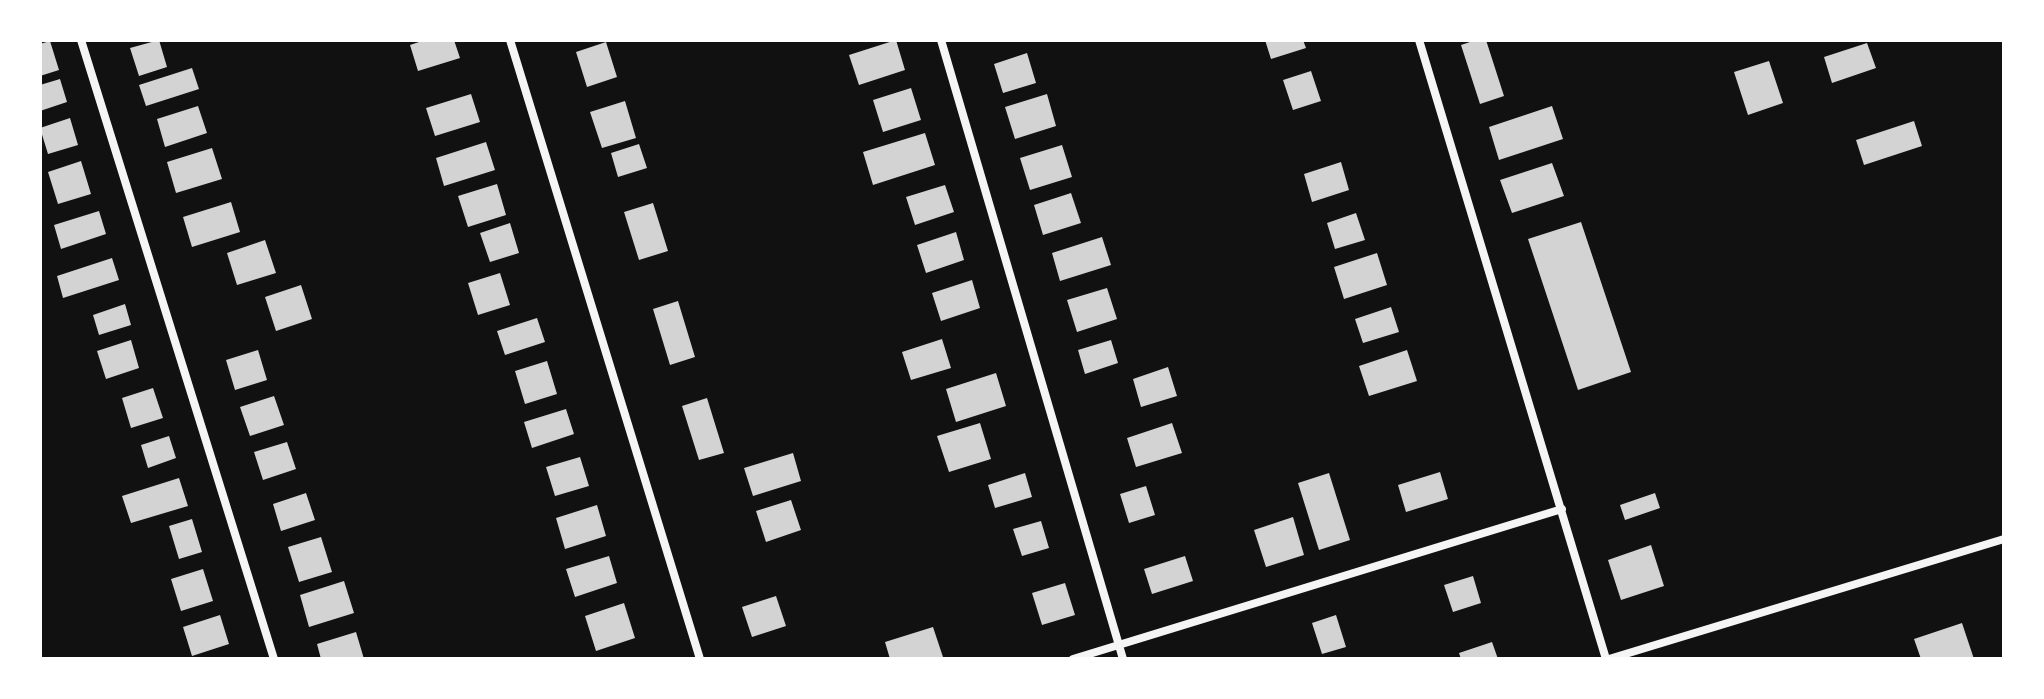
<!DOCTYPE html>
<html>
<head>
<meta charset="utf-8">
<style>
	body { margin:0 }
	#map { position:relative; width:2044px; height:699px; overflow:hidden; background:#111; font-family:"PT Sans",sans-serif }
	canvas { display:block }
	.frame { position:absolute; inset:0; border:42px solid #fff; pointer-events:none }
</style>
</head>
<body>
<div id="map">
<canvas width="2044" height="699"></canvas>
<div class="frame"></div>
</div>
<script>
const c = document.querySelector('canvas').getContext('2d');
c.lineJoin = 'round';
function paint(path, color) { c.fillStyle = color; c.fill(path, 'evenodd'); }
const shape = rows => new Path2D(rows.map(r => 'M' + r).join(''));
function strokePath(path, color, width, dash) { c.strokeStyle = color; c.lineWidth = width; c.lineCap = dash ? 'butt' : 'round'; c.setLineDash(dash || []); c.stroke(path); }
const building = shape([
	[159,40,167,67,139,76,130,48],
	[425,40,454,40,460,58,418,71,410,45],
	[896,40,905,70,859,85,849,55],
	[1265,40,1303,40,1306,48,1271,59],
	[1476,40,1486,40,1504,96,1480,104,1461,45],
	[50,41,59,70,40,76,40,44],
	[606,42,617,77,587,87,576,52],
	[1867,43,1876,68,1832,83,1824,57],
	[1027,53,1036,83,1003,93,994,64],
	[1769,61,1783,103,1748,115,1734,72],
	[192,68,199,89,146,106,139,85],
	[1311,71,1321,101,1293,110,1283,80],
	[60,79,67,102,40,111,40,85],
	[911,88,921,120,883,132,873,100],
	[471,94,480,122,435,136,426,108],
	[1047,94,1056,126,1015,139,1005,107],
	[625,101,636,138,602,148,590,112],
	[198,106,207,133,165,147,157,119],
	[1552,106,1563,139,1499,160,1489,127],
	[70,118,78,145,48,154,40,128],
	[1914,121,1922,146,1864,165,1856,140],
	[925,133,935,165,873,185,863,152],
	[486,142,495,170,444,186,436,158],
	[639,144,647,168,618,177,611,153],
	[1062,145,1072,177,1030,190,1020,158],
	[212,148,222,179,176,193,167,162],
	[81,161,91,194,58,204,48,172],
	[1341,162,1349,190,1312,202,1304,174],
	[1552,163,1564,196,1512,213,1500,180],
	[497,184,506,215,468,227,458,196],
	[945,185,954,212,915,225,906,197],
	[1071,193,1081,223,1043,235,1034,205],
	[231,202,240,232,192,247,183,217],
	[653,203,668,251,639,260,624,212],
	[99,211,106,234,61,249,54,225],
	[1356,213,1365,240,1335,249,1327,223],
	[1581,222,1631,372,1578,390,1528,239],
	[510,223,519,253,490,262,480,233],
	[956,232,964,260,926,273,917,245],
	[1102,237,1111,265,1060,281,1052,253],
	[265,240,276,273,237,285,227,253],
	[1377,253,1387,285,1344,299,1334,267],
	[112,258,119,280,63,298,57,276],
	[500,273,510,305,478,315,468,283],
	[972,280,980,308,941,321,932,293],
	[301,285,312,319,276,331,265,297],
	[1107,288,1117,319,1077,332,1067,300],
	[678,301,695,357,670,365,653,309],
	[125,304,131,325,99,335,93,315],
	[1391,307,1399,332,1363,343,1355,319],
	[537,318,545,342,505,355,497,331],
	[942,339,951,368,911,380,902,352],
	[131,340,139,368,106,379,97,351],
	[1111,340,1118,363,1085,374,1078,350],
	[258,350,267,380,235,390,226,360],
	[1407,350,1417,381,1369,396,1359,366],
	[547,361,557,394,525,404,515,371],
	[1168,367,1177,396,1141,407,1133,379],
	[996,373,1006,406,956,422,946,389],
	[153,388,163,418,131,428,122,398],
	[274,396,284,425,250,436,240,407],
	[707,398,724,453,699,460,682,406],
	[566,409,574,434,532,448,524,422],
	[980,423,991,459,949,472,937,436],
	[1172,423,1182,453,1136,467,1127,438],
	[169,436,176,458,148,468,141,445],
	[287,442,296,469,263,480,254,452],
	[793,453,801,481,753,496,744,468],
	[580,457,589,486,555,496,546,467],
	[1440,472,1448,499,1406,512,1398,485],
	[1025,473,1032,497,995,508,988,485],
	[1329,473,1350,540,1319,550,1298,483],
	[179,478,188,506,131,523,122,496],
	[1146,486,1155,515,1129,523,1120,494],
	[306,493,315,520,281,531,273,504],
	[1655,493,1660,508,1625,520,1620,505],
	[791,500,801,530,766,542,756,511],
	[597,505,606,536,565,549,556,518],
	[1293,517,1304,555,1266,567,1254,530],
	[192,519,202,552,179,559,169,526],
	[1041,521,1049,548,1022,556,1013,529],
	[321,537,332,572,299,582,288,547],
	[1651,545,1664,586,1621,600,1608,560],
	[609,556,617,583,575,597,566,569],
	[1185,556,1193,581,1152,594,1144,569],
	[203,569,213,601,181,611,171,579],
	[1473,576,1481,603,1453,612,1444,585],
	[344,581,354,613,309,627,300,595],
	[1065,583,1075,615,1042,625,1032,593],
	[776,596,786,626,752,637,742,607],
	[624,603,635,638,596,651,585,616],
	[220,615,229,644,192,656,183,627],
	[1336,615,1346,647,1322,654,1312,623],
	[1962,623,1974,659,1921,659,1914,639],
	[933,627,943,657,890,659,885,642],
	[356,632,364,659,321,659,317,644],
	[1492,642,1498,659,1461,659,1459,653]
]);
const minor = shape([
	[81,40,274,659],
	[510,40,700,659],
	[941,40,1123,659],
	[1419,40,1606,659],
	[1073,659,1562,509],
	[1609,659,2004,539]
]);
paint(building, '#d3d3d3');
strokePath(minor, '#f5f5f5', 8);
</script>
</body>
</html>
